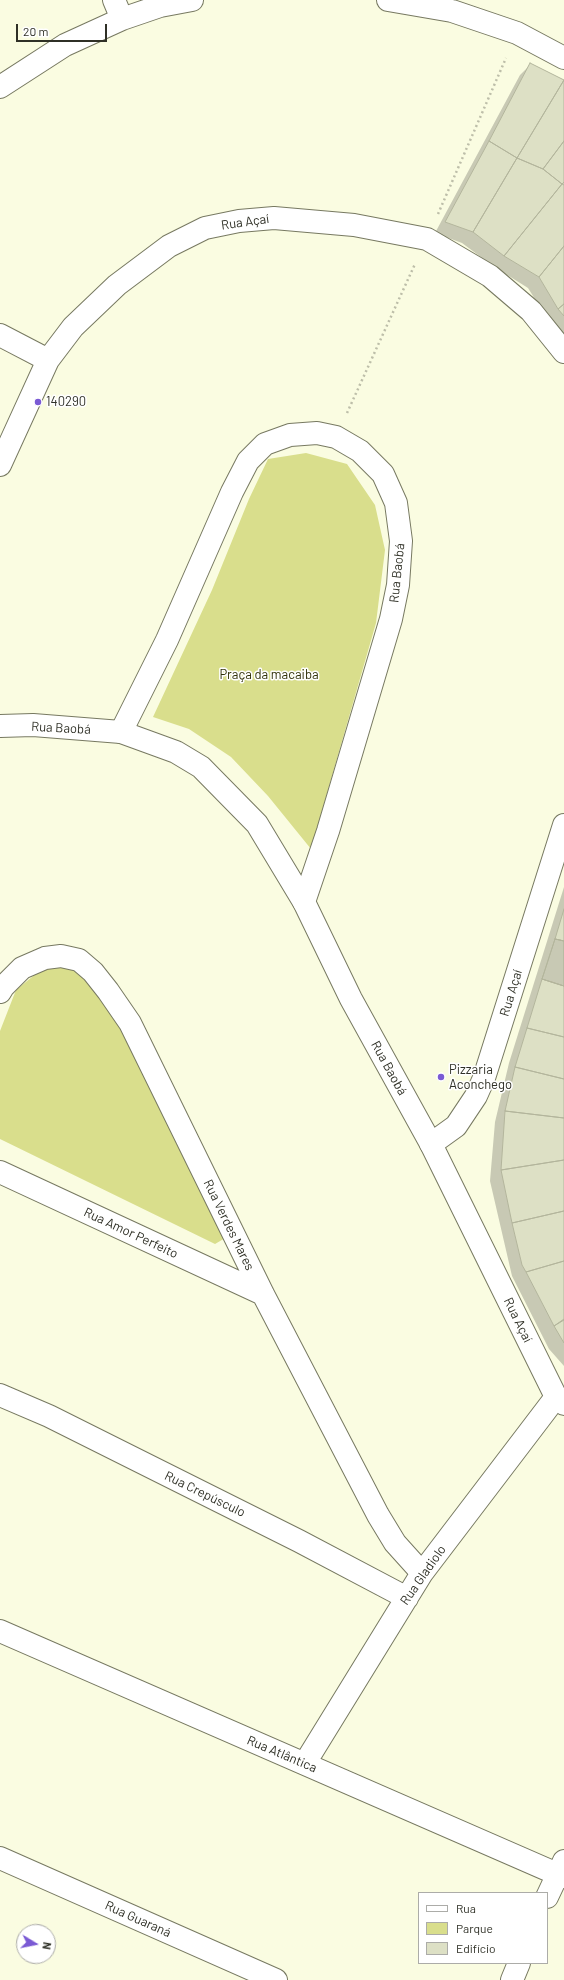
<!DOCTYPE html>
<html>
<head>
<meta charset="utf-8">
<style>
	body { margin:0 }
	#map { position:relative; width:564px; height:1980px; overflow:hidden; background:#fafce1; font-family:Barlow,sans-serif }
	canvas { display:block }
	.legend { position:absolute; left:418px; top:1892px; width:130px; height:72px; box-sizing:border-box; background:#fff; border:1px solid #acaca8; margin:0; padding:5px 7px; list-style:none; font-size:12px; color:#2f3026 }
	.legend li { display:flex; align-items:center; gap:8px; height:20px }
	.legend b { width:20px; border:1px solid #acaca8 }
	.north { position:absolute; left:16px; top:1924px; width:40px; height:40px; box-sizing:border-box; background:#fff; border:1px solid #acaca8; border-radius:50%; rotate:100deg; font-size:11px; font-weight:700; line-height:16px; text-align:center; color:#2f3026 }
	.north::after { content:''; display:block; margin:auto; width:14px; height:18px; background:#7a5ad4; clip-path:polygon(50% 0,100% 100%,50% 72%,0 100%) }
	.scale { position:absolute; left:16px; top:24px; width:91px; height:18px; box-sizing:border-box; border:2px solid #2f3026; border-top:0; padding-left:5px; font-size:12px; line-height:14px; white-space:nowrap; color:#2f3026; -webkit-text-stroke:3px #fff; paint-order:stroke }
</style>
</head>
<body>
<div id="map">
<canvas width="564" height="1980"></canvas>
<ul class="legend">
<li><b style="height:5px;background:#fff"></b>Rua</li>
<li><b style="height:11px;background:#d9de8c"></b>Parque</li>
<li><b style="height:11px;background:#dde0c5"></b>Edifício</li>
</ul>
<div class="north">N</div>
<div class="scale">20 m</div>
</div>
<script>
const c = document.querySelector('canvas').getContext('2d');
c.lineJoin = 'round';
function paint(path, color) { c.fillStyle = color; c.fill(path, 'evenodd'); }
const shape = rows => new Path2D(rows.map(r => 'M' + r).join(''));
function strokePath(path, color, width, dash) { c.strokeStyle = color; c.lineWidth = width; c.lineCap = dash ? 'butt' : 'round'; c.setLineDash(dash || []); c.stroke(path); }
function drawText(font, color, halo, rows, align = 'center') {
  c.font = font + ' Barlow,sans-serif'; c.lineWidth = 3; c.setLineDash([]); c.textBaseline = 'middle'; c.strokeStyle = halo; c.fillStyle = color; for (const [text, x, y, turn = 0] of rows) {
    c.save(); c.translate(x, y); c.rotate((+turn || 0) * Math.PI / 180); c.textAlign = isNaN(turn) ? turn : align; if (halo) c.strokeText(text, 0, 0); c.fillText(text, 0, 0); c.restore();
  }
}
const green = shape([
	[306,453,347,464,375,505,385,550,376,623,311,849,268,796,231,757,189,729,153,717,212,590,249,499,268,459],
	[73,962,99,991,139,1058,227,1237,215,1244,0,1139,0,1031,16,990,48,964]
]);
const shadow = shape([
	[530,65,564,83,564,339,548,320,528,288,493,266,462,243,435,233,520,75],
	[564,887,564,1366,549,1349,512,1276,490,1181,495,1122,509,1063]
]);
const building = shape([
	[530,63,564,80,517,158,489,141,530,63],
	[564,80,564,141,543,169,517,158,564,80],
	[489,141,517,158,473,232,445,222,489,141],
	[564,141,564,182,562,184,543,169,564,141],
	[517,158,543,169,562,184,504,256,473,232,517,158],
	[562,184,564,185,564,246,539,277,504,256,562,184],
	[564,246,564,304,558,309,539,277,564,246],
	[564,304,564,316,558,309,564,304],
	[564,909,564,941,555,939,564,909],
	[555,939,564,941,564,986,542,979,555,939],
	[555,939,564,941,564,986,542,979,555,939],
	[542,979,564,986,564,1037,527,1028,542,979],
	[527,1028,564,1037,564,1079,515,1067,527,1028],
	[515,1067,564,1079,564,1118,505,1111,515,1067],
	[505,1111,564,1118,564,1160,501,1170,505,1111],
	[564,1160,564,1211,512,1223,501,1170,564,1160],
	[564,1211,564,1261,526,1272,522,1265,512,1223,564,1211],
	[564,1261,564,1319,554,1326,526,1272,564,1261],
	[564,1320,564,1343,554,1326,564,1320]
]);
const path = shape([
	[438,214,506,58],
	[347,413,415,264]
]);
const street = shape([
	[114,0,122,19],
	[388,0,452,11,517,33,564,58],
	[0,87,65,45,122,19,160,6,192,0],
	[0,335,48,360],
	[0,465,48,360,73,327,117,285,169,246,205,228,239,221,274,218,354,225,427,239,490,276,531,311,564,352],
	[121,732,167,640,232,492,248,461,265,444,290,435,317,433,336,437,360,451,383,474,396,503,401,541,398,585,391,619,328,831,304,902],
	[0,992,3,987,22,968,45,958,61,956,79,960,93,972,108,991,130,1023,263,1294,378,1515,395,1543,422,1573],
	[431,1144,456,1126,476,1096,484,1078,564,825],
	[0,1172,263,1294],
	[0,1395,49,1416,299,1541,407,1598],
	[0,1631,564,1877],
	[305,1763,422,1573,556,1397],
	[0,1858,276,1980]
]);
const secondary = shape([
	[0,726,33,725,121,732,176,752,201,767,257,824,304,902,351,999,431,1144,556,1397,564,1404],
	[547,1897,564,1861],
	[512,1980,519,1963]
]);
const markers = [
	[38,402,4,"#7a5ad4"],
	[441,1077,4,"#7a5ad4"]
];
const streetNames = [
	["Rua Açaí",245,222,-8],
	["Rua Baobá",397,573,-84],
	["Rua Baobá",61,728,3],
	["Rua Açaí",511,993,-73],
	["Rua Baobá",389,1068,61],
	["Rua Verdes Mares",229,1225,64],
	["Rua Amor Perfeito",131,1233,25],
	["Rua Açaí",518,1320,64],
	["Rua Crepúsculo",205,1494,26],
	["Rua Gladiolo",423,1575,-55],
	["Rua Atlântica",282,1754,23],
	["Rua Guaraná",138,1919,24]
];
const poiNames = [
	["140290",46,402],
	["Pizzaria",449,1070],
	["Aconchego",449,1085]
];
const parkNames = [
	["Praça da macaiba",269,675]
];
paint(green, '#d9de8c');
paint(shadow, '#0003');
paint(building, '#dde0c5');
strokePath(building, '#b3b59c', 1);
strokePath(street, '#777961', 24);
strokePath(secondary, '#777961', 24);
strokePath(path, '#bdbea9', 2.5, [2, 3]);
strokePath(street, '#fff', 22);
strokePath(secondary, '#fff', 22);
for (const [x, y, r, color] of markers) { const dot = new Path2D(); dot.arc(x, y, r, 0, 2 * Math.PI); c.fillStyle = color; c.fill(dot); strokePath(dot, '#fff', 1.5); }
drawText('13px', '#2f3026', '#fff', streetNames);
drawText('13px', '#2f3026', '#fff', poiNames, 'left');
drawText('13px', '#303107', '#fff', parkNames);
</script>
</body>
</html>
